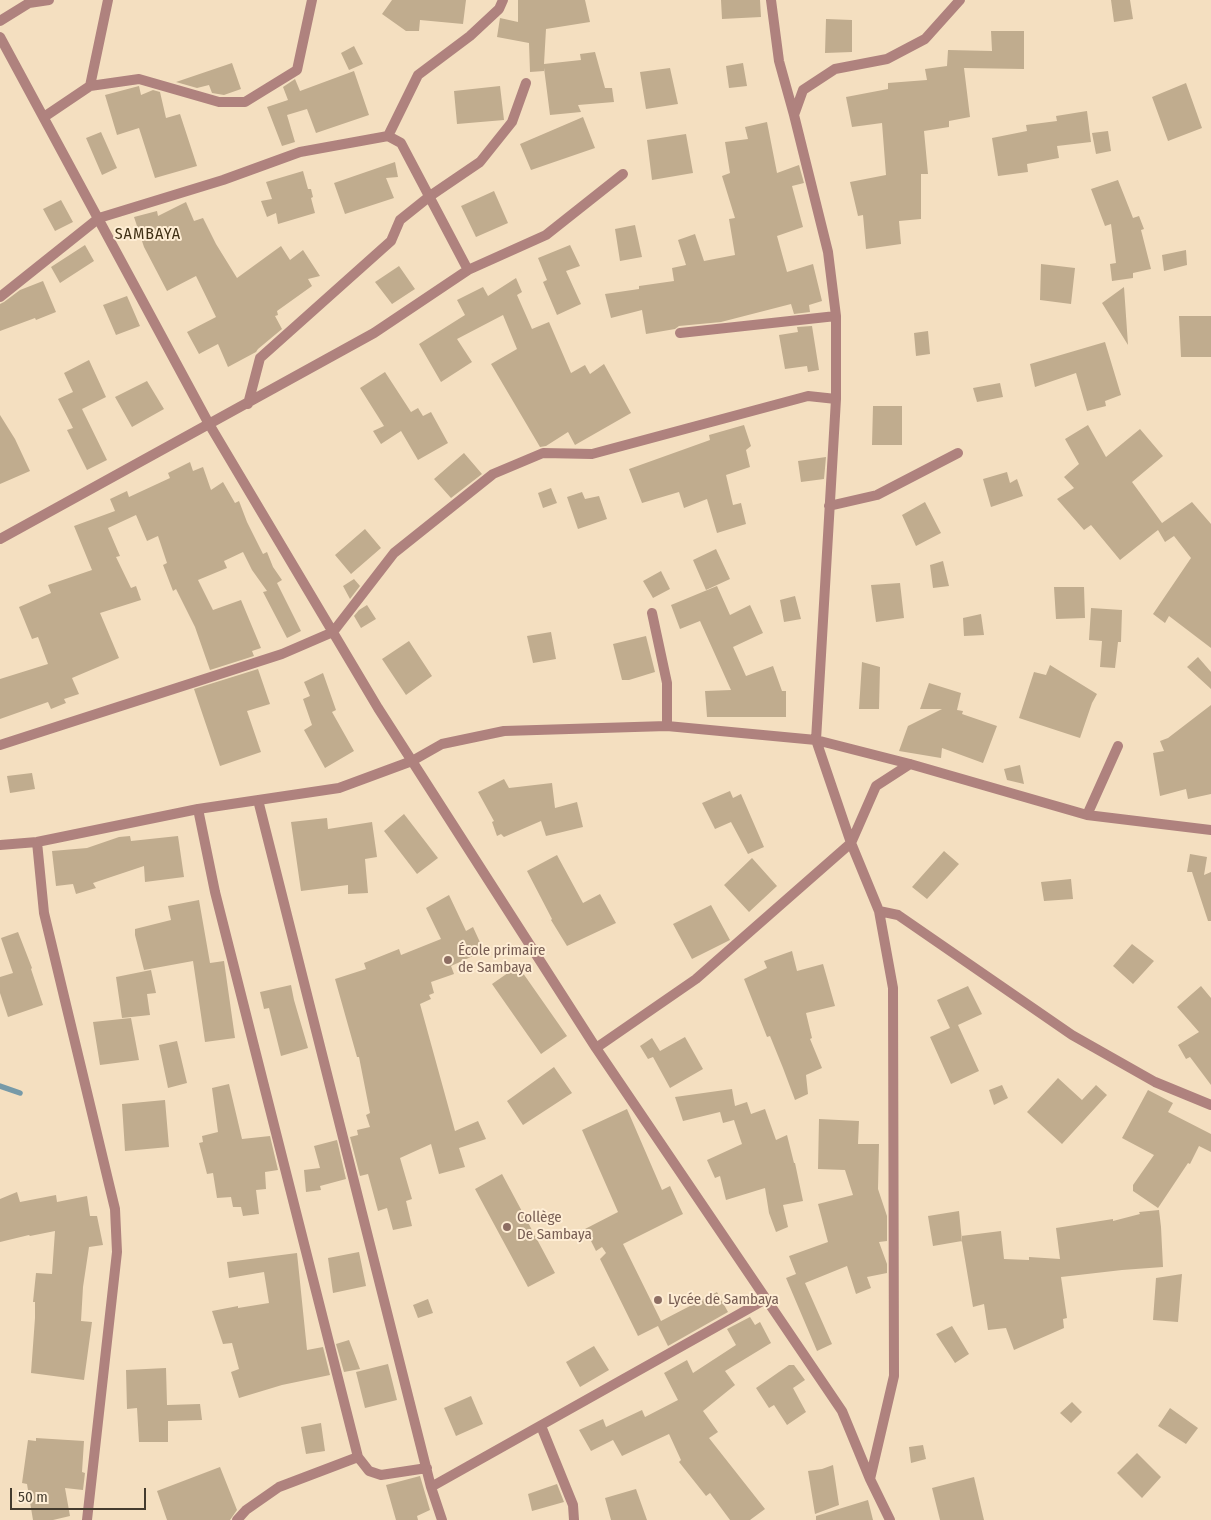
<!DOCTYPE html>
<html>
<head>
<meta charset="utf-8">
<style>
	body { margin:0 }
	#map { position:relative; width:1211px; height:1520px; overflow:hidden; background:#f4dfc0; font-family:"Fira Sans Condensed",sans-serif }
	canvas { display:block }
	.scale { position:absolute; left:10px; top:1488px; width:136px; height:22px; box-sizing:border-box; border:2px solid #433b2e; border-top:0; padding-left:6px; font-size:15px; line-height:18px; white-space:nowrap; color:#433b2e; -webkit-text-stroke:4px #feedd4; paint-order:stroke }
</style>
</head>
<body>
<div id="map">
<canvas width="1211" height="1520"></canvas>
<div class="scale">50 m</div>
</div>
<script>
const c = document.querySelector('canvas').getContext('2d');
c.lineJoin = 'round';
const shape = rows => new Path2D(rows.map(r => 'M' + r).join(''));
function strokePath(path, color, width, dash) { c.strokeStyle = color; c.lineWidth = width; c.lineCap = dash ? 'butt' : 'round'; c.setLineDash(dash || []); c.stroke(path); }
function paint(path, color) { c.fillStyle = color; c.fill(path, 'evenodd'); }
function drawText(font, color, halo, rows, align = 'center') {
  c.font = font + ' "Fira Sans Condensed",sans-serif'; c.lineWidth = 4; c.setLineDash([]); c.textBaseline = 'middle'; c.strokeStyle = halo; c.fillStyle = color; for (const [text, x, y, turn = 0] of rows) {
    c.save(); c.translate(x, y); c.rotate((+turn || 0) * Math.PI / 180); c.textAlign = isNaN(turn) ? turn : align; if (halo) c.strokeText(text, 0, 0); c.fillText(text, 0, 0); c.restore();
  }
}
const stream = shape([
	[0,1086,20,1093]
]);
const building = shape([
	[392,0,466,0,463,24,420,20,419,31,406,31,382,14],
	[518,0,585,0,590,22,546,29,544,64,581,60,580,54,595,52,605,88,612,88,614,102,578,105,581,112,550,115,544,68,544,71,530,72,529,43,497,37,500,18,518,22],
	[721,0,760,0,761,17,722,19],
	[1111,0,1130,0,1133,19,1114,22],
	[826,19,852,20,852,52,825,53],
	[991,31,1024,31,1024,69,964,68,970,117,949,121,949,127,924,131,928,174,921,174,921,219,899,221,901,244,866,249,863,215,858,216,850,182,886,175,882,123,852,127,846,97,888,89,888,83,927,80,925,69,947,66,948,50,992,51],
	[354,46,363,64,349,70,341,53],
	[232,63,241,89,224,95,212,93,209,85,197,88,176,82],
	[743,63,747,86,729,88,726,66],
	[670,68,678,104,646,109,640,72],
	[354,71,369,115,316,133,307,109,287,115,295,142,282,146,267,107,288,100,283,87,295,79,300,91],
	[1186,83,1202,128,1168,141,1152,97],
	[139,86,141,95,153,90,160,92,166,118,180,114,197,166,155,178,139,128,117,135,105,95],
	[500,86,504,120,457,124,454,91],
	[1087,111,1091,142,1057,146,1059,158,1027,164,1028,172,998,176,992,138,1027,131,1026,125,1057,121,1056,116],
	[583,117,595,148,531,170,520,144],
	[767,122,777,173,799,165,804,183,792,186,803,227,777,236,787,272,813,264,822,301,809,305,810,312,794,314,791,304,721,322,679,326,675,329,646,334,642,310,611,318,605,294,639,289,639,286,674,281,672,268,686,265,678,240,695,234,704,261,735,255,729,219,735,218,722,176,730,173,725,142,748,139,745,127],
	[1108,131,1111,151,1096,154,1092,133],
	[101,132,117,168,102,175,86,138],
	[686,134,693,173,652,180,647,140],
	[395,162,398,177,386,178,394,198,345,214,334,183],
	[303,171,308,189,311,189,313,197,311,198,315,213,278,224,276,213,267,217,261,201,272,199,266,182],
	[1118,180,1133,218,1139,216,1144,229,1141,230,1151,269,1133,273,1133,278,1112,281,1110,264,1116,263,1111,224,1105,226,1091,189],
	[494,191,508,223,476,237,461,206],
	[61,200,73,222,55,231,43,209],
	[186,202,194,221,203,218,216,244,237,278,281,246,290,260,303,250,320,276,308,279,312,286,277,311,278,315,275,316,282,329,258,349,256,352,228,367,218,344,199,354,187,332,216,317,196,276,167,291,144,247,134,217,157,211,158,216],
	[635,225,642,257,620,261,615,229],
	[85,245,94,261,60,283,51,267],
	[570,245,580,266,566,271,581,304,557,315,543,282,547,280,538,258],
	[1186,250,1187,265,1164,271,1162,255],
	[1041,264,1075,268,1071,304,1040,300],
	[399,266,415,289,392,304,375,282],
	[516,278,522,292,517,295,532,329,549,322,571,373,585,365,590,374,604,364,631,413,575,445,568,432,546,446,540,447,491,364,517,349,503,315,457,339,472,362,441,382,419,344,465,315,457,300,483,287,488,296],
	[43,281,56,312,36,320,35,318,0,331,0,304,4,302,20,290],
	[1124,287,1128,345,1102,303],
	[127,296,140,326,116,335,103,305],
	[1179,316,1211,316,1211,357,1181,357],
	[812,326,819,370,808,372,807,366,785,369,779,335,798,332,797,327],
	[928,331,930,354,916,356,914,333],
	[1105,342,1121,395,1105,401,1106,406,1087,411,1076,373,1035,387,1030,364],
	[89,360,106,397,82,409,107,460,87,470,67,430,73,428,58,399,73,392,64,373],
	[385,372,411,412,418,408,423,416,431,412,448,443,418,460,401,431,381,444,373,431,384,426,360,388],
	[147,381,164,409,132,427,115,397],
	[1000,383,1003,397,977,402,973,388],
	[873,406,902,406,902,445,872,445],
	[0,415,15,439,30,471,0,484],
	[744,425,751,446,746,450,750,467,726,475,733,505,741,503,746,524,717,533,707,499,684,508,679,492,642,503,629,469,710,440,709,435],
	[1088,425,1106,457,1140,429,1163,456,1132,482,1162,523,1192,502,1211,524,1211,648,1169,616,1165,623,1153,614,1191,558,1174,536,1165,542,1158,530,1120,560,1091,525,1084,530,1057,499,1074,488,1064,477,1079,464,1065,439],
	[464,453,482,474,451,498,434,479],
	[826,457,824,479,801,482,798,461],
	[190,462,193,471,203,467,211,490,223,482,235,503,239,501,247,522,263,554,267,552,273,567,282,580,277,583,301,631,287,638,263,592,267,591,252,570,243,552,224,561,227,568,198,580,213,610,241,600,261,648,252,651,254,656,210,670,195,627,176,589,173,591,163,565,167,563,158,536,147,541,136,515,108,528,120,556,116,557,131,588,136,586,141,600,100,613,119,658,72,678,79,694,64,699,66,703,51,709,48,702,0,719,0,679,48,664,38,637,32,639,19,607,51,593,48,585,92,570,74,526,115,511,110,499,127,491,129,497,170,478,168,473],
	[1007,472,1010,483,1017,479,1023,496,991,507,983,479],
	[551,488,557,503,543,508,538,493],
	[582,492,585,499,599,496,607,519,578,529,567,497],
	[925,502,941,533,916,546,902,515],
	[365,529,381,548,351,574,335,555],
	[716,549,730,579,706,590,693,560],
	[943,561,949,586,933,588,930,565],
	[661,571,670,589,653,598,643,581],
	[354,579,360,586,350,599,343,586],
	[900,583,904,618,876,622,871,585],
	[717,586,730,615,750,605,763,633,733,647,746,676,773,666,782,691,786,691,786,717,707,717,705,691,731,690,700,621,680,629,671,605],
	[1054,587,1084,587,1085,618,1056,619],
	[795,596,801,619,784,622,780,600],
	[367,605,376,619,361,628,354,616,359,610],
	[1091,608,1122,610,1121,642,1118,642,1115,668,1100,667,1102,641,1089,640],
	[981,614,984,635,964,636,963,618],
	[551,632,556,659,533,663,527,636],
	[646,636,655,672,629,680,622,680,613,644],
	[409,641,432,676,406,695,382,659],
	[1198,657,1211,672,1211,689,1187,667],
	[862,662,880,667,879,709,859,709],
	[1050,665,1097,694,1092,703,1080,738,1019,718,1034,672,1046,675],
	[258,669,270,704,247,711,261,752,220,766,194,689],
	[323,673,336,710,332,712,354,751,325,768,304,730,312,725,303,699,310,696,304,682],
	[929,683,961,693,957,710,963,711,962,714,997,726,983,763,942,748,941,758,899,751,908,726,942,709,920,709],
	[1211,705,1211,794,1188,799,1186,789,1160,796,1153,753,1164,751,1160,741,1168,738],
	[1020,765,1024,784,1007,780,1004,769],
	[32,773,35,789,10,793,7,776],
	[504,779,509,788,552,783,555,808,577,802,583,827,546,836,541,821,504,837,501,834,497,836,492,822,494,821,478,792],
	[730,791,733,798,741,794,764,847,748,854,731,822,715,829,702,803],
	[404,814,438,858,417,874,384,831],
	[327,818,328,829,372,822,377,857,365,859,368,893,348,894,348,885,301,891,291,822],
	[130,836,131,841,178,836,184,877,145,882,144,866,93,883,96,888,76,894,73,884,56,886,52,851,87,848,119,837],
	[944,851,959,864,927,899,912,887],
	[1190,854,1207,857,1204,875,1211,872,1211,921,1208,921,1192,872,1187,872],
	[557,855,583,903,600,894,616,923,567,946,551,920,552,919,527,871],
	[752,858,777,886,749,912,724,885],
	[1071,879,1073,899,1044,901,1041,882],
	[449,895,466,931,473,927,484,951,451,966,454,974,431,982,434,993,429,995,431,999,420,1004,455,1131,478,1121,486,1139,459,1148,465,1167,439,1174,431,1144,400,1158,412,1199,406,1201,412,1226,393,1230,387,1208,378,1211,368,1174,360,1176,350,1137,358,1135,357,1130,370,1127,366,1115,370,1113,359,1057,357,1057,335,979,366,969,364,963,399,949,401,955,441,939,426,908],
	[199,900,210,963,224,961,235,1038,205,1042,193,961,144,970,135,935,135,929,171,920,168,906],
	[711,905,730,940,692,959,673,924],
	[18,932,32,968,31,969,43,1005,8,1017,0,993,0,977,13,973,1,938],
	[1132,944,1154,961,1133,984,1113,966],
	[792,951,797,971,823,964,835,1006,806,1013,812,1038,810,1039,822,1068,806,1075,808,1094,795,1100,783,1068,770,1036,767,1037,744,979,767,968,764,961],
	[518,966,567,1036,541,1054,492,984],
	[151,970,156,993,147,994,150,1015,122,1018,116,977],
	[291,985,294,1000,308,1048,281,1056,269,1008,264,1009,260,992],
	[968,986,982,1014,958,1025,979,1071,951,1084,930,1037,950,1028,937,1000],
	[1201,986,1211,998,1211,1085,1190,1057,1186,1059,1178,1045,1199,1032,1177,1007],
	[131,1018,139,1060,100,1065,93,1022],
	[685,1037,703,1069,670,1088,653,1057,648,1059,640,1046,652,1038,660,1051],
	[177,1041,187,1083,168,1088,159,1045],
	[554,1067,572,1093,523,1125,507,1101],
	[1058,1078,1082,1100,1096,1085,1107,1095,1062,1144,1027,1112],
	[229,1084,242,1139,270,1136,278,1170,265,1172,266,1189,256,1190,259,1214,243,1216,241,1207,233,1207,231,1197,217,1198,213,1173,207,1174,199,1143,203,1142,202,1136,218,1132,212,1088],
	[1002,1085,1008,1098,994,1105,989,1090],
	[732,1089,735,1106,747,1102,751,1114,765,1109,776,1140,787,1135,794,1163,795,1163,803,1201,783,1205,788,1227,776,1232,769,1213,765,1188,726,1200,720,1176,715,1178,707,1160,742,1144,734,1120,723,1123,720,1112,683,1121,675,1097],
	[1148,1090,1173,1103,1168,1112,1211,1134,1211,1152,1199,1146,1190,1164,1188,1163,1158,1208,1133,1191,1133,1185,1154,1155,1122,1138],
	[165,1100,169,1147,125,1151,122,1104],
	[627,1109,662,1190,670,1186,683,1214,623,1244,661,1321,717,1292,728,1312,668,1346,658,1326,638,1336,600,1259,606,1253,602,1247,596,1251,585,1229,618,1212,582,1130],
	[819,1119,859,1121,858,1144,879,1144,878,1189,887,1216,887,1241,879,1242,887,1264,887,1273,867,1277,871,1288,856,1294,847,1266,805,1283,832,1344,817,1351,786,1278,796,1274,789,1256,828,1242,818,1204,853,1195,845,1170,818,1169],
	[337,1140,346,1179,320,1186,321,1190,306,1192,304,1170,320,1168,314,1146],
	[502,1174,555,1273,528,1287,475,1189],
	[17,1192,20,1202,56,1195,57,1202,87,1196,90,1216,97,1216,103,1245,89,1247,83,1287,81,1321,92,1322,84,1380,31,1373,35,1318,35,1302,33,1302,36,1273,52,1274,55,1231,30,1236,29,1235,0,1242,0,1199],
	[1159,1210,1161,1227,1163,1267,1122,1270,1061,1277,1067,1318,1063,1319,1064,1328,1014,1350,1006,1328,988,1330,984,1304,973,1307,961,1236,1001,1231,1004,1259,1029,1260,1029,1257,1060,1259,1056,1228,1113,1219,1113,1221,1140,1214,1139,1212],
	[959,1211,962,1241,933,1246,928,1216],
	[359,1252,366,1286,333,1293,328,1258],
	[297,1253,307,1350,323,1347,330,1375,282,1385,239,1398,231,1372,239,1369,232,1343,223,1344,212,1311,238,1306,238,1308,269,1303,264,1272,229,1278,227,1262],
	[1182,1274,1178,1322,1153,1320,1156,1278],
	[428,1299,433,1313,418,1318,413,1305],
	[750,1317,755,1325,760,1322,771,1343,725,1371,735,1385,703,1411,718,1432,709,1438,765,1509,750,1520,730,1520,710,1493,706,1496,679,1462,681,1460,669,1434,622,1456,613,1440,591,1451,579,1430,603,1419,606,1427,642,1410,645,1417,678,1400,664,1373,687,1360,693,1373,736,1345,727,1329],
	[952,1326,969,1354,955,1363,936,1334],
	[349,1340,360,1369,344,1372,336,1344],
	[594,1346,609,1370,580,1387,566,1362],
	[388,1364,397,1400,365,1408,356,1372],
	[789,1365,794,1365,805,1380,793,1388,806,1412,787,1425,774,1405,769,1408,756,1388],
	[166,1368,167,1405,200,1404,202,1420,168,1421,168,1442,139,1442,137,1408,127,1409,126,1370],
	[471,1396,483,1424,456,1436,444,1408],
	[1072,1402,1082,1412,1071,1423,1060,1413],
	[1170,1408,1198,1428,1186,1444,1158,1426],
	[321,1423,325,1451,306,1454,301,1427],
	[36,1438,84,1441,82,1472,85,1473,83,1490,65,1488,70,1516,53,1520,33,1520,27,1484,22,1483,28,1440,36,1441],
	[923,1445,926,1459,911,1463,909,1447],
	[1137,1453,1161,1477,1142,1498,1117,1473],
	[833,1465,839,1505,815,1514,808,1471,822,1469],
	[220,1467,237,1510,230,1520,167,1520,157,1491],
	[420,1476,430,1510,417,1516,418,1520,396,1520,386,1485],
	[974,1477,984,1520,940,1520,932,1488],
	[557,1484,564,1502,532,1511,528,1494],
	[636,1489,647,1520,611,1520,605,1498],
	[868,1500,873,1520,816,1520,816,1516]
]);
const minor = shape([
	[771,0,779,61,794,115,828,252,836,316,836,399,816,740,851,843,879,911,893,988,894,1376,870,1479],
	[0,21,29,3,49,0],
	[0,37,209,424,378,708,596,1048,842,1411,870,1479,890,1520],
	[90,86,108,0],
	[794,115,803,90,835,69,887,59,925,39,960,0],
	[44,117,90,86,139,79,219,102,245,102,297,70,312,0],
	[388,136,418,75,470,36,499,9,503,0],
	[0,297,99,218,223,180,300,152,388,136,401,143,468,270],
	[680,333,836,316],
	[248,404,260,358,391,241,400,220,430,196,480,162,512,122,526,83],
	[829,506,877,495,958,453],
	[0,539,374,333,468,270,546,235,623,174],
	[652,613,667,683,667,726],
	[0,745,282,654,333,632,394,553,493,474,543,453,592,454,808,396,836,399],
	[258,800,431,1487,442,1520],
	[198,809,215,892,358,1457,369,1471,381,1475,427,1468],
	[1087,815,1118,746],
	[37,842,44,913,115,1209,117,1252,87,1520],
	[0,845,37,842,198,809,339,788,412,761,442,744,504,731,667,726,816,740,910,764,1087,815,1211,830],
	[879,911,898,915,1072,1035,1155,1082,1211,1105],
	[596,1048,696,979,851,843,876,786,910,764],
	[541,1426,573,1505,574,1520],
	[431,1487,766,1299],
	[237,1520,246,1510,279,1487,358,1457]
]);
const markers = [
	[448,960,5,"#8d6e63"],
	[507,1227,5,"#8d6e63"],
	[658,1300,5,"#8d6e63"]
];
const educationNames = [
	["École primaire",458,951],
	["de Sambaya",458,968],
	["Collège",517,1218],
	["De Sambaya",517,1235],
	["Lycée de Sambaya",668,1300]
];
const neighbourhoodNames = [
	["SAMBAYA",148,235]
];
strokePath(stream, '#779aa8', 5.5);
paint(building, '#c0ac8e');
strokePath(minor, '#af827e', 10);
for (const [x, y, r, color] of markers) { const dot = new Path2D(); dot.arc(x, y, r, 0, 2 * Math.PI); c.fillStyle = color; c.fill(dot); strokePath(dot, '#feedd4', 2); }
drawText('15px', '#785e54', '#feedd4', educationNames, 'left');
c.letterSpacing = '1px';
drawText('16px', '#403015', '#feedd4', neighbourhoodNames);
c.letterSpacing = '0px';
</script>
</body>
</html>
